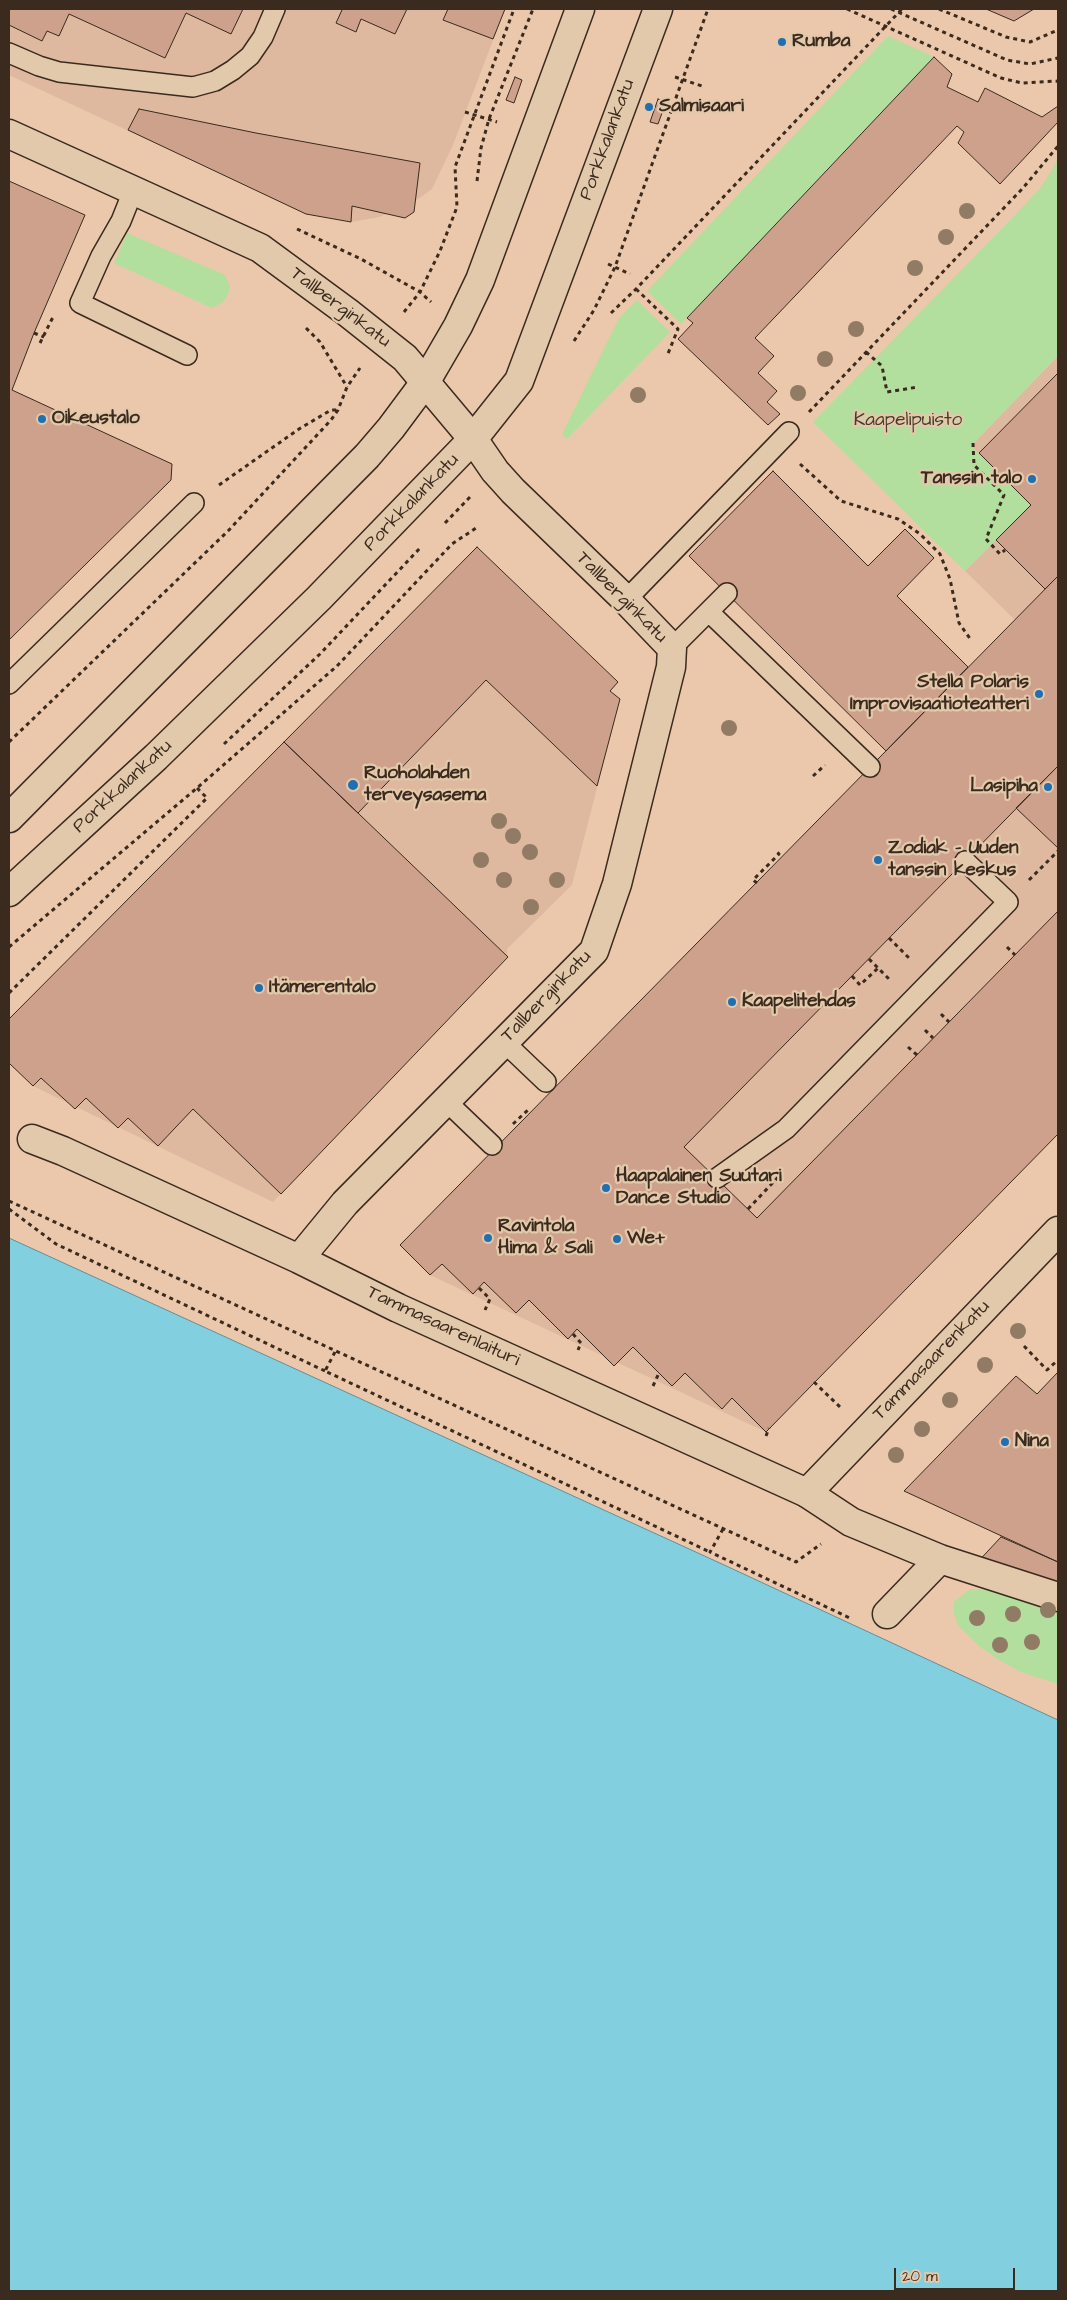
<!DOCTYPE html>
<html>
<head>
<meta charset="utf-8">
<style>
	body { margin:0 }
	#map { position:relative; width:1067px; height:2300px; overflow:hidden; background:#ebc8ac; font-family:"Architects Daughter",sans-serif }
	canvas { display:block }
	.frame { position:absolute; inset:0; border:10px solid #3b2a1e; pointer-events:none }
	.scale { position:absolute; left:894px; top:2268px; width:121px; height:22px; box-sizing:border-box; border:2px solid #3b2a1e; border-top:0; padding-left:6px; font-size:15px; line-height:18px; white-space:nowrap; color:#3b2a1e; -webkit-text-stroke:4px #e3c9ab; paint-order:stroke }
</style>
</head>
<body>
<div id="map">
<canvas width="1067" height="2300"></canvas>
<div class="frame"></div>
<div class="scale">20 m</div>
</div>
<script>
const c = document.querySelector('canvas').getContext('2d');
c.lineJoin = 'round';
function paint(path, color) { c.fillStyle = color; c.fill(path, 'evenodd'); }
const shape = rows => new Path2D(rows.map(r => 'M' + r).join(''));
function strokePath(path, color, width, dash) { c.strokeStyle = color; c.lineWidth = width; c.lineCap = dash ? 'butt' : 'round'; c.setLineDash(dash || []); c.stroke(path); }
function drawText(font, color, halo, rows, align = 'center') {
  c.font = font + ' "Architects Daughter",sans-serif'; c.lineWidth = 4.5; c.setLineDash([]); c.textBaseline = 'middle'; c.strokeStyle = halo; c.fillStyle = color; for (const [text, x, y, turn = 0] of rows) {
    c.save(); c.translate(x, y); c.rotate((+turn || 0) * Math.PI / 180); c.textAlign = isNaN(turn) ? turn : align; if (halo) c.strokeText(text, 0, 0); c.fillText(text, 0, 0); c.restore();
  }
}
const built = shape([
	[9,9,505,9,453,145,432,189,411,204,379,217,351,222,306,214,9,75],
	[1058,356,1058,1134,766,1432,430,1275,400,1245,1015,620,965,571,1031,505,971,446],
	[477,547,618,682,610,691,620,699,572,885,507,949,508,957,273,1202,33,1086,9,1063,9,1019]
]);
const green = shape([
	[888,36,934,57,681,324,647,291],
	[1058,159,1058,356,971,446,1031,505,965,571,813,422,1016,214,1042,186],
	[127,233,225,275,230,286,228,295,223,302,212,308,114,263],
	[637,300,670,332,567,439,562,434,619,318],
	[970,1589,1002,1590,1058,1607,1058,1684,1021,1672,999,1660,980,1647,958,1626,954,1613,954,1602]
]);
const water = shape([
	[9,1238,722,1564,1058,1720,1058,2291,9,2291,9,1238]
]);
const building = shape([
	[9,9,243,9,231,34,186,13,165,58,69,14,59,36,47,31,42,41,9,25,9,9],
	[340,9,407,9,395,34,361,19,356,32,336,23,342,10,340,9],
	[448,9,505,9,493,39,443,20,448,9],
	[986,9,1034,9,1014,21,986,9],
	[934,57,952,74,947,87,978,102,985,88,1042,117,1058,106,1058,122,1000,184,958,143,964,132,957,126,755,338,774,356,758,373,777,391,767,402,780,414,768,425,678,339,693,323,687,318,934,57],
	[515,77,522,80,514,103,506,100,515,77],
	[658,99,666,102,658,124,650,122,658,99],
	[139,109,256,133,420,163,414,212,405,218,352,206,351,222,306,214,128,130,139,109],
	[9,181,85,215,34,333,12,390,172,464,171,480,9,640,9,181],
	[1058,373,1058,576,1045,589,996,540,1031,505,979,453,1058,373],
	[773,471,868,566,905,529,934,558,897,596,968,667,886,751,689,556,773,471],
	[477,547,618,682,610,691,620,699,597,786,486,680,358,813,284,742,477,547],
	[1058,576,1058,766,684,1147,757,1218,1058,911,1058,1134,766,1432,732,1398,722,1409,685,1373,672,1386,633,1347,614,1366,577,1329,568,1339,529,1300,516,1313,484,1282,473,1294,442,1264,430,1275,400,1245,1058,576],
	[284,742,508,957,281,1194,193,1109,158,1146,128,1118,118,1128,86,1098,75,1109,41,1078,33,1086,9,1063,9,1019,284,742],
	[1058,766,1058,848,1016,808,1058,766],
	[1058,1372,1058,1562,904,1491,1016,1376,1037,1394,1058,1372],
	[1001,1537,1058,1562,1058,1594,974,1566,1001,1537]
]);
const path = shape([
	[847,9,1001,78,1022,83,1058,81],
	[891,9,1007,60,1030,64,1058,58],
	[939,9,1006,37,1030,42,1058,30],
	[675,77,702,86],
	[465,112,497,122],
	[477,181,481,148,489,119,533,9],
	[297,229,361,259,420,292,431,302],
	[608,264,630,274],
	[636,289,678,329,667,356],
	[404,312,420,292,440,251,457,207,455,167,514,9],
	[611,313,636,289,902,9],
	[306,328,320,342,347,387],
	[34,333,44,337],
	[574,341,594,310,615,267,708,9],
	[40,343,53,317],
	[866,352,882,366,887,392,918,387],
	[809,412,1023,188,1058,146],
	[973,443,974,465,1004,495,986,539,1000,554,1005,550],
	[800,464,841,501,898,519,920,534,940,554,950,579,959,623,971,640],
	[219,485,299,429,331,410,338,410],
	[445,523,470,497],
	[9,742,228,531,331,420,338,410,347,387,360,368],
	[224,744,320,654,421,547],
	[813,776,825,765],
	[1029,880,1058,851],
	[757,883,753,880,779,854,776,851],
	[889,938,910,959],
	[9,947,197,788,337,666,452,544,476,528],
	[1007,947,1015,955],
	[869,959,889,979],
	[852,976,860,985,878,968],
	[9,993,207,798,197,788],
	[941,1014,949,1022],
	[925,1030,933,1038],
	[908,1047,917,1055],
	[513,1124,530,1108],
	[9,1201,796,1562,821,1544],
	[9,1209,56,1244,325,1371],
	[748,1209,782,1173],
	[479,1288,490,1299,485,1310],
	[573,1334,581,1343,578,1350],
	[1024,1346,1047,1370,1058,1360],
	[335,1352,325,1371,710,1552],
	[814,1382,840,1407],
	[653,1386,659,1373],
	[766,1436,769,1428],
	[723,1529,710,1552,852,1619]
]);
const service = shape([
	[9,53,39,66,59,72,193,87,215,81,233,70,250,56,263,37,275,9],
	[133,191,121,221,101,256,80,303,187,355],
	[626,600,789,432],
	[709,612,870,767],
	[672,648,727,593],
	[9,684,194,503],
	[504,1042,546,1082],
	[446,1101,492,1145],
	[717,1178,786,1129,1008,902,965,861]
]);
const pedestrian = shape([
	[807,1493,851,1522,940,1559,1058,1597],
	[887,1614,940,1559]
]);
const minor = shape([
	[9,134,260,248,347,312,405,358,473,439,495,471,513,491,626,600,672,648,671,667,617,884,594,951,345,1203,299,1259],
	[32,1139,63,1151,299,1259,398,1308,807,1493,1058,1231]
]);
const secondary = shape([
	[9,818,367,456,391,428,426,381,458,326,480,280,580,9],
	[9,892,156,757,319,598,473,439,519,381,658,9]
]);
const trees = [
	[967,211],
	[946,237],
	[915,268],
	[856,329],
	[825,359],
	[798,393],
	[638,395],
	[729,728],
	[499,821],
	[513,836],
	[530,852],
	[481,860],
	[504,880],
	[557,880],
	[531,907],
	[1018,1331],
	[985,1365],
	[950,1400],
	[922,1429],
	[896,1455],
	[1048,1610],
	[1013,1614],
	[977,1618],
	[1032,1642],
	[1000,1645]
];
const markers = [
	[782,42,5,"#1f6fb2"],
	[649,107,5,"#1f6fb2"],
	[42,419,5,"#1f6fb2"],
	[1032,479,5,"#1f6fb2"],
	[1039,694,5,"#1f6fb2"],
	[353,785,6,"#1f6fb2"],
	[1048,787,5,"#1f6fb2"],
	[878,860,5,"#1f6fb2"],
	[259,988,5,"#1f6fb2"],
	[732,1002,5,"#1f6fb2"],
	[606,1188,5,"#1f6fb2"],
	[488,1238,5,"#1f6fb2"],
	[617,1239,5,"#1f6fb2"],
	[1005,1442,5,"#1f6fb2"]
];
const poiNames = [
	["Rumba",792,42],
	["Salmisaari",659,107],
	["Oikeustalo",52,419],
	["Tanssin talo",1022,479,"right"],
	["Stella Polaris",1029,683,"right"],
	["Improvisaatioteatteri",1029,705,"right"],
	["Ruoholahden",364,774],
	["terveysasema",364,796],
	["Lasipiha",1038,787,"right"],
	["Zodiak - Uuden",888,849],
	["tanssin keskus",888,871],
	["Itämerentalo",269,988],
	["Kaapelitehdas",742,1002],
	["Haapalainen Suutari",616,1177],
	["Dance Studio",616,1199],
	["Ravintola",498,1227],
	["Hima & Sali",498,1249],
	["We+",627,1239],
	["Nina",1015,1442]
];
const streetNames = [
	["Porkkalankatu",608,140,-70],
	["Tallberginkatu",340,308,37],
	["Porkkalankatu",412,503,-46],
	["Tallberginkatu",621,598,45],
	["Porkkalankatu",123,787,-43],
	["Tallberginkatu",547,997,-46],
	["Tammasaarenlaituri",443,1327,25],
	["Tammasaarenkatu",932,1361,-46]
];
const parkNames = [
	["Kaapelipuisto",908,421]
];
paint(built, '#dfb99f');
paint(green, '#b2df9d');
paint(water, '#82cfe0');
strokePath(water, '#668d92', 1);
paint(building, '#cea18c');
strokePath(building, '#3b2a1e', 1);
strokePath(service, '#3b2a1e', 22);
strokePath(pedestrian, '#3b2a1e', 31);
strokePath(minor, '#3b2a1e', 31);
strokePath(secondary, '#3b2a1e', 31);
strokePath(path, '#3b2a1e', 3, [4, 4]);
strokePath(service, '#e3c9ab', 19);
strokePath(pedestrian, '#e3c9ab', 28);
strokePath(minor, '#e3c9ab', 28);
strokePath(secondary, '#e3c9ab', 28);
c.fillStyle = '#917b65';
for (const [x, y] of trees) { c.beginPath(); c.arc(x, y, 8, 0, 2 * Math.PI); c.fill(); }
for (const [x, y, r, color] of markers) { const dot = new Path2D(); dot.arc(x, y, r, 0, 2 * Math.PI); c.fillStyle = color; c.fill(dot); strokePath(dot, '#e3c9ab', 2); }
drawText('bold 19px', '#3b2a1e', '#e3c9ab', poiNames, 'left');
drawText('19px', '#3b2a1e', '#e3c9ab', streetNames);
drawText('19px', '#473c2b', '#e3c9ab', parkNames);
</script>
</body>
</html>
